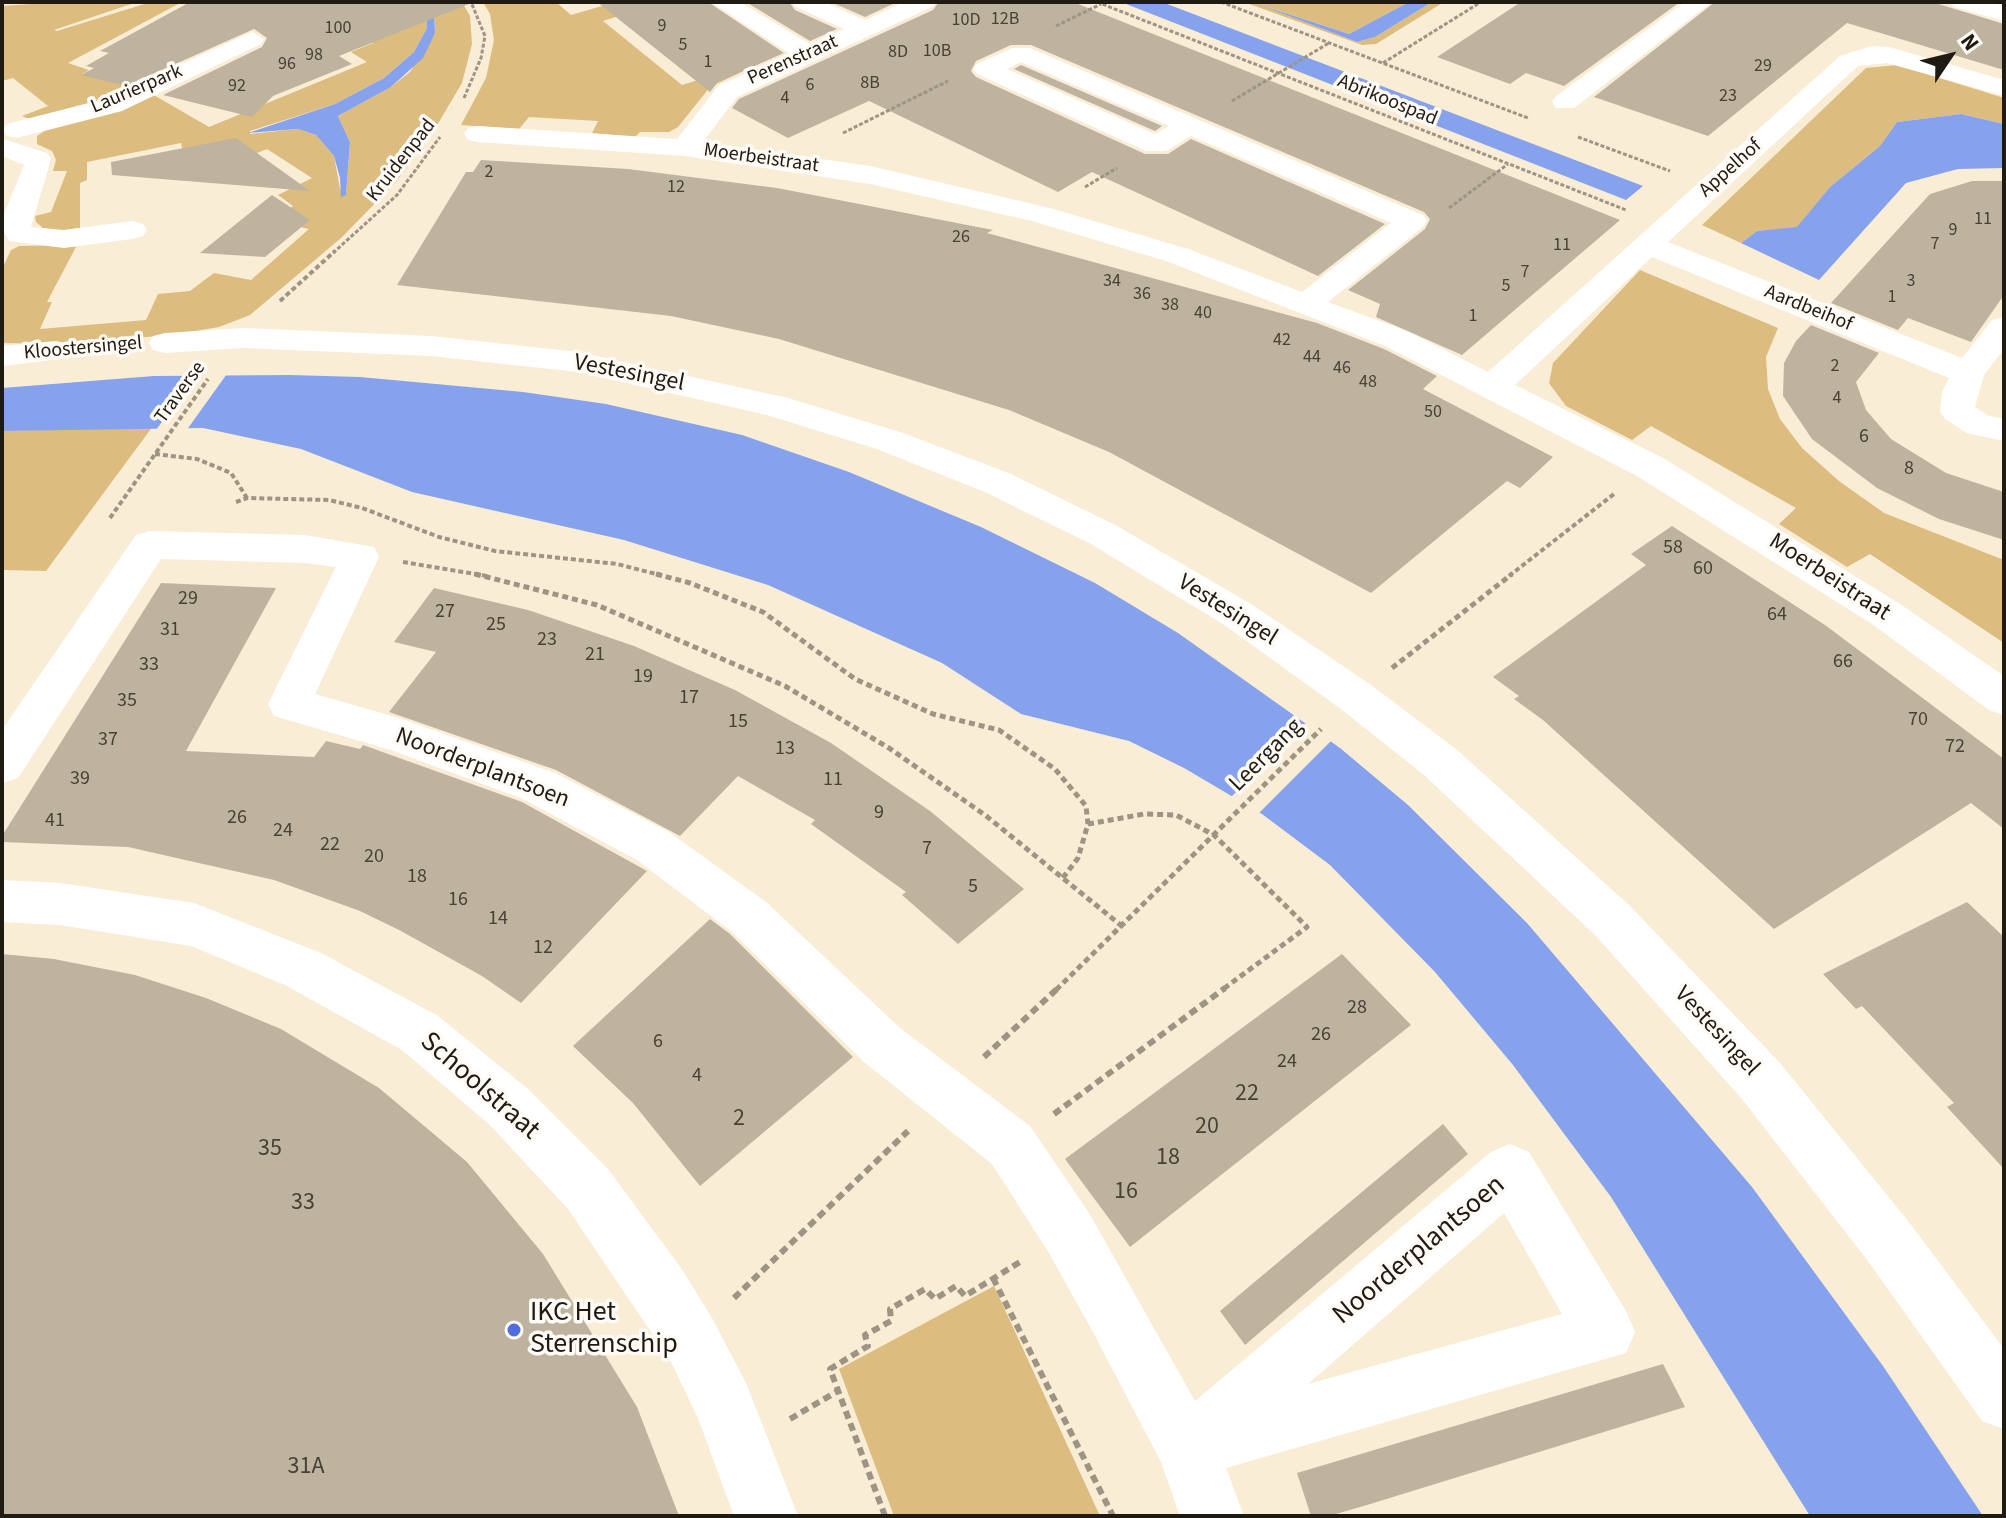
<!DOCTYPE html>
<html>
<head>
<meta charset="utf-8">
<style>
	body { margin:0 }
	#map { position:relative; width:2006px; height:1518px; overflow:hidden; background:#f9edd6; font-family:"Source Sans 3",sans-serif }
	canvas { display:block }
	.frame { position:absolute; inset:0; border:4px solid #1f1b13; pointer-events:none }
	.north { position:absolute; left:1910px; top:16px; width:80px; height:80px; -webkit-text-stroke:6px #fefbf7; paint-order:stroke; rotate:55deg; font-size:22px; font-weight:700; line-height:32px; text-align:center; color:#1f1b13 }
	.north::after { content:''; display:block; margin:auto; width:28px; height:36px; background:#1f1b13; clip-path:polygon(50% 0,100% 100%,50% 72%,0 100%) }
</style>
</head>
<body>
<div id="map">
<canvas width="2006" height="1518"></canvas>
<div class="frame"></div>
<div class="north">N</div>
</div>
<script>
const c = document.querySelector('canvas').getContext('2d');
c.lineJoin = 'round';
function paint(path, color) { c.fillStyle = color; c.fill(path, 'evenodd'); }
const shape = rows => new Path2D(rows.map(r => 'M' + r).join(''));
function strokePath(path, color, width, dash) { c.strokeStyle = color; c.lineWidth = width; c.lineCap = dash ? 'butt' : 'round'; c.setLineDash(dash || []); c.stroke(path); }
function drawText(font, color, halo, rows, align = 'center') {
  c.font = font + ' "Source Sans 3",sans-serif'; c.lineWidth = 7; c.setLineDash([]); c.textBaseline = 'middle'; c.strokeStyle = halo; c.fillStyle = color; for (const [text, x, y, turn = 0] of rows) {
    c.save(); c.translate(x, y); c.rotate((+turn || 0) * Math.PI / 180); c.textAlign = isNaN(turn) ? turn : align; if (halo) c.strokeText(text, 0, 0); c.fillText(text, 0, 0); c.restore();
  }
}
const green = shape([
	[61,2,137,2,54,30,57,31,151,2,182,2,68,63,89,70,82,74,136,88,106,101,43,118,27,118,22,116,48,106,13,78,2,81,2,6],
	[462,2,470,16,472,44,462,83,433,132,396,182,341,238,250,315,219,327,171,335,59,344,2,343,2,269,11,250,19,246,77,245,47,302,52,302,40,329,146,320,158,294,190,291,214,273,251,280,309,229,275,221,293,206,278,195,312,178,267,149,230,164,185,161,181,143,87,162,87,180,80,183,80,228,58,231,43,228,36,222,35,216,51,212,67,171,53,171,56,160,52,151,37,144,37,136,49,128,152,94,209,127,367,62,351,52,373,43,369,33,426,16,427,28,414,52,384,78,335,104,250,131,250,134,298,129,316,135,334,156,340,189,346,195,350,142,338,116,391,87,410,72,435,33,434,10],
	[483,2,556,2,571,15,616,2,664,2,603,21,682,85,775,56,710,87,678,127,669,132,640,132,635,137,592,133,598,121,529,117,519,129,461,125,486,78,494,40,490,14],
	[1244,2,1409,2,1349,34,1259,4,1357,42,1375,37,1432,2,1444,2,1376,44,1362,45],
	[1898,65,2004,98,2004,124,1961,114,1897,122,1880,146,1830,187,1797,228,1757,231,1741,243,1702,225,1866,68],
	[1640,270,1778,328,1766,357,1768,389,1780,419,1802,448,1839,481,1884,513,2004,560,2004,643,1870,554,1847,567,1779,524,1796,508,1651,426,1632,440,1566,406,1549,383,1553,363],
	[153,426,46,571,2,570,2,431],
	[994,1286,1100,1516,894,1516,839,1369]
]);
const water = shape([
	[1121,2,1162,2,1643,186,1626,200],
	[1409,2,1432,2,1375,37,1357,42,1258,4,1349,34],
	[434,10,435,33,423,58,391,87,338,116,350,142,346,195,341,197,340,178,334,156,316,135,298,129,248,133,335,104,384,78,414,52,427,28,426,16],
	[1961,114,2004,124,2004,168,1958,169,1906,183,1819,280,1741,243,1757,231,1797,227,1830,187,1880,146,1897,122],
	[290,375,360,377,523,392,606,404,742,435,849,472,981,527,1095,583,1178,633,1340,748,1408,805,1527,923,1752,1187,1883,1366,1983,1516,1810,1516,1611,1197,1513,1065,1435,972,1330,865,1262,814,1184,768,1129,741,1021,714,942,663,768,585,624,540,412,492,301,449,203,428,2,431,2,388,154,376]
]);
const pier = shape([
	[200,371,229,371,186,431,156,430],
	[1309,720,1334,738,1257,815,1229,799]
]);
const building = shape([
	[190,2,469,2,469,4,339,56,352,64,273,96,252,117,163,95,262,47,267,38,254,29,126,86,81,75,94,68,86,66,109,53,100,51],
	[597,2,708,2,784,53,718,82,710,92],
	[746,2,789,2,795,10,837,29,810,41],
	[831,2,897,2,865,17],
	[939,2,1073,2,1620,220,1462,355,1376,317,1380,304,1348,290,1425,229,1430,219,1424,212,1031,45,1011,45,976,61,971,71,976,77,1145,154,1168,154,1191,139,1385,224,1318,276,1092,172,1058,192,869,101,788,138,732,108,739,99,933,10],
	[1521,2,1680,2,1564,86,1526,73,1510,84,1437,57],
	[1715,2,1932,2,2004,24,2004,70,1847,23,1708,136,1594,97],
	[1021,65,1162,126,1155,131,1014,69],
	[236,138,310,191,112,175,111,162],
	[481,160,628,169,777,188,993,230,987,233,1317,323,1384,349,1437,376,1423,389,1553,457,1520,488,1507,481,1371,593,1109,452,1009,410,779,339,671,316,397,285,466,172,473,172],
	[1972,181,2004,181,2004,295,1971,342,1908,318,1898,330,1831,303,1930,194],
	[272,195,310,220,265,257,200,253],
	[1811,325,1879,353,1856,382,1866,410,1891,439,1946,473,2004,492,2004,540,1939,519,1877,488,1812,439,1783,396,1784,363,1796,341],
	[1672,526,1825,625,2004,759,2004,829,1971,803,1774,929,1543,720,1514,699,1519,696,1493,677,1646,565,1631,554],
	[161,583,276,588,186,751,314,757,326,741,360,749,363,745,522,802,647,871,521,1003,482,976,401,931,360,911,274,880,128,847,2,842,2,836],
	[434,588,528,610,634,646,735,690,831,743,930,811,1024,889,958,944,902,895,906,892,811,824,815,820,738,776,680,836,556,770,389,712,436,652,394,642],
	[1967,902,2004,937,2004,1169,1947,1107,1954,1103,1862,1006,1856,1009,1823,974],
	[710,919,730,934,853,1057,700,1186,633,1103,573,1046],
	[2,954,54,959,135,975,206,998,281,1029,379,1088,467,1162,543,1254,637,1407,679,1516,2,1516],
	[1342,954,1411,1025,1130,1247,1065,1159],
	[1443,1124,1468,1154,1245,1345,1220,1311],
	[1663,1364,1685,1407,1367,1505,1329,1516,1311,1516,1297,1473]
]);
const pathFar3 = shape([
	[1097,2,1626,210],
	[1221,2,1528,118],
	[1056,26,1101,4],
	[1383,63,1481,2],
	[464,98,481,58,485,36,471,2],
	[1232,101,1329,43],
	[843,133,948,81],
	[1578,137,1670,171],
	[1085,187,1117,168],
	[1449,208,1508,164],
	[333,253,397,195,440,137]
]);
const pathFar2 = shape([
	[280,301,335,251],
	[98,348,124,346],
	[155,454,197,459,231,473,247,498],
	[236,502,247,498,329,500,362,508,439,537,495,551,617,564,664,576],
	[110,518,208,379],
	[403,562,487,576],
	[1509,576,1614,494]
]);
const pathFar1 = shape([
	[475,574,597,605,785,686,889,748,985,815,1123,927],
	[656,574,690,583,763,612,855,679,933,714,999,730,1055,769,1086,806,1088,824,1078,858,1062,879],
	[1392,668,1512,574],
	[1088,824,1144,814,1176,815,1214,835,1307,927,1222,990],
	[1056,990,1321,729]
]);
const path = shape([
	[984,1057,1058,988],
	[1054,1114,1225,988],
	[993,1278,1113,1516],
	[734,1298,908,1131],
	[790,1419,838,1391],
	[885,1516,830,1369,868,1346,865,1335,891,1321,890,1309,925,1289,935,1299,956,1286,965,1296,1020,1262]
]);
const minor = shape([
	[711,2,740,2,810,44,844,29,796,7,792,2,824,2,865,20,904,2,936,2,932,7,737,97,703,142,870,166,1050,208,1188,249,1302,292,1391,223,1191,136,1166,151,1146,151,977,74,973,69,977,64,1012,48,1030,48,1423,215,1427,221,1423,227,1328,302,1409,332,1488,372,1840,56,1871,46,1889,47,2004,80,2004,96,1887,63,1858,66,1668,242,1962,358,1992,320,2004,317,2004,349,1984,375,1975,407,1989,416,2004,419,2004,441,1967,433,1945,419,1940,411,1942,392,1949,378,1652,257,1515,385,1663,458,1900,604,2004,676,2004,715,1989,710,1872,624,1637,476,1385,346,1166,261,1032,221,870,184,685,156,478,142,468,140,464,134,468,128,478,126,677,139,719,85,790,54,711,2],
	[1021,62,1169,126,1155,134,1007,69,1021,62],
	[1685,2,1712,2,1574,108,1556,108,1552,102,1556,96,1685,2],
	[1950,2,1988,2,2004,6,2004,21,1954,7,1950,2],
	[252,32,264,39,261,44,122,111,17,138,7,136,3,130,7,124,104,99,252,32],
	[7,140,47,153,51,159,31,227,64,230,132,221,143,224,147,230,143,236,132,239,64,248,9,241,2,228,2,219,24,165,2,156,2,141,7,140],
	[244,328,431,336,578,352,788,398,903,433,1011,474,1117,526,1251,604,1371,685,1456,749,1630,906,1780,1063,1908,1221,2004,1349,2004,1429,1982,1421,1868,1261,1742,1099,1596,936,1424,775,1341,709,1223,624,1091,544,985,492,877,449,767,415,578,372,431,356,244,348,165,353,153,350,149,343,153,336,165,333,244,328],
	[56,341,68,344,73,351,68,358,2,366,2,346,56,341],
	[150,531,305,535,374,547,379,557,315,694,399,718,555,773,669,832,766,902,900,1028,1030,1126,1089,1213,1195,1401,1491,1152,1510,1144,1529,1152,1626,1311,1635,1332,1626,1353,1226,1468,1244,1516,1180,1516,1161,1462,1094,1334,1049,1253,992,1164,864,1062,732,932,637,860,523,799,391,750,274,716,268,704,336,567,305,563,161,559,18,778,2,783,2,730,136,535,150,531],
	[1504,1213,1562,1314,1308,1384,1504,1213],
	[2,880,60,883,194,903,321,953,438,1016,528,1089,608,1169,681,1268,712,1318,746,1383,798,1516,734,1516,698,1418,670,1360,568,1209,490,1125,402,1050,285,985,191,946,60,925,2,922,2,880]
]);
const markers = [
	[514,1330,8,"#4d6de1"]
];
const farNumbernames = [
	["12B",1005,20],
	["10D",966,21],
	["9",662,27],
	["100",338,29],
	["5",683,46],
	["10B",937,52],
	["8D",898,53],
	["98",314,56],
	["1",708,63],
	["96",287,65],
	["29",1763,67],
	["8B",870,84],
	["6",810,86],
	["92",237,87],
	["23",1728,97],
	["4",785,99],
	["2",489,173],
	["12",676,188],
	["11",1983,220],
	["9",1953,231],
	["26",961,238],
	["7",1935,245],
	["11",1562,246],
	["7",1525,273],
	["34",1112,282],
	["3",1911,282],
	["5",1506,287],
	["36",1142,295],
	["1",1892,298],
	["38",1170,306],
	["40",1203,314],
	["1",1473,317],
	["42",1282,341],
	["44",1312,358],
	["2",1835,367],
	["46",1342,369],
	["48",1368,383],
	["4",1837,399],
	["50",1433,413]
];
const farStreetnames = [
	["Perenstraat",793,61,-24],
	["Laurierpark",137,90,-23],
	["Abrikoospad",1387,101,22],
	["Moerbeistraat",761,159,8],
	["Kruidenpad",402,161,-52],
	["Appelhof",1731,169,-42],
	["Aardbeihof",1808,309,22],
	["Kloostersingel",83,349,-5],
	["Traverse",181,393,-54]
];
const numberNames = [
	["6",1864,438],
	["8",1909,470],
	["58",1673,549],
	["60",1703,570],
	["29",188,600],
	["27",445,613],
	["64",1777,616],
	["25",496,626],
	["31",170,631],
	["23",547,641],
	["21",595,656],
	["66",1843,663],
	["33",149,666],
	["19",643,678],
	["17",689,699],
	["35",127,702],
	["70",1918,721],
	["15",738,723],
	["37",108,741],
	["72",1955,748],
	["13",785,750],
	["39",80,780],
	["11",833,781],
	["9",879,814],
	["26",237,819],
	["41",55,822],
	["24",283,832],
	["22",330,846],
	["7",927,850],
	["20",374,858],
	["18",417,878],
	["5",973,888],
	["16",458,901],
	["14",498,920],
	["12",543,949],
	["28",1357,1009],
	["26",1321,1036],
	["6",658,1043],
	["24",1287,1063],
	["4",697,1077]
];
const streetNames = [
	["Vestesingel",629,374,11],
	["Moerbeistraat",1829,578,33],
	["Vestesingel",1227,611,32],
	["Leergang",1267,756,-45],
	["Noorderplantsoen",482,769,21],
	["Vestesingel",1716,1032,47]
];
const nearNumbernames = [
	["22",1247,1095],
	["2",739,1120],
	["20",1207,1128],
	["35",270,1150],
	["18",1168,1159],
	["16",1126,1193],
	["33",303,1204],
	["31A",306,1468]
];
const nearStreetnames = [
	["Schoolstraat",479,1087,41],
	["Noorderplantsoen",1420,1251,-40]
];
const nearPoinames = [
	["IKC Het",530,1314],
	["Sterrenschip",530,1346]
];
paint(green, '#dcbc7f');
paint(water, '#87a2ed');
paint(pier, '#f9edd6');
paint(building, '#beb39e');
strokePath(pathFar3, '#9d9484', 3, [4, 2]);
strokePath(pathFar2, '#9d9484', 4, [5, 3]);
strokePath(pathFar1, '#9d9484', 5, [6, 4]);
strokePath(path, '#9d9484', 6, [8, 5]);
paint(minor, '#fff');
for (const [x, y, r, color] of markers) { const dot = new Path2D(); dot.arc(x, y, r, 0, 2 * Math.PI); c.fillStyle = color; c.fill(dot); strokePath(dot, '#fefbf7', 3); }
drawText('18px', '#474136', null, farNumbernames);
drawText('20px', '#1f1b13', '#fefbf7', farStreetnames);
drawText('20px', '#474136', null, numberNames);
drawText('24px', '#1f1b13', '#fefbf7', streetNames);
drawText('24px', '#474136', null, nearNumbernames);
drawText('28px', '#1f1b13', '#fefbf7', nearStreetnames);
drawText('28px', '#1f1b13', '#fefbf7', nearPoinames, 'left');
</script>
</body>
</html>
